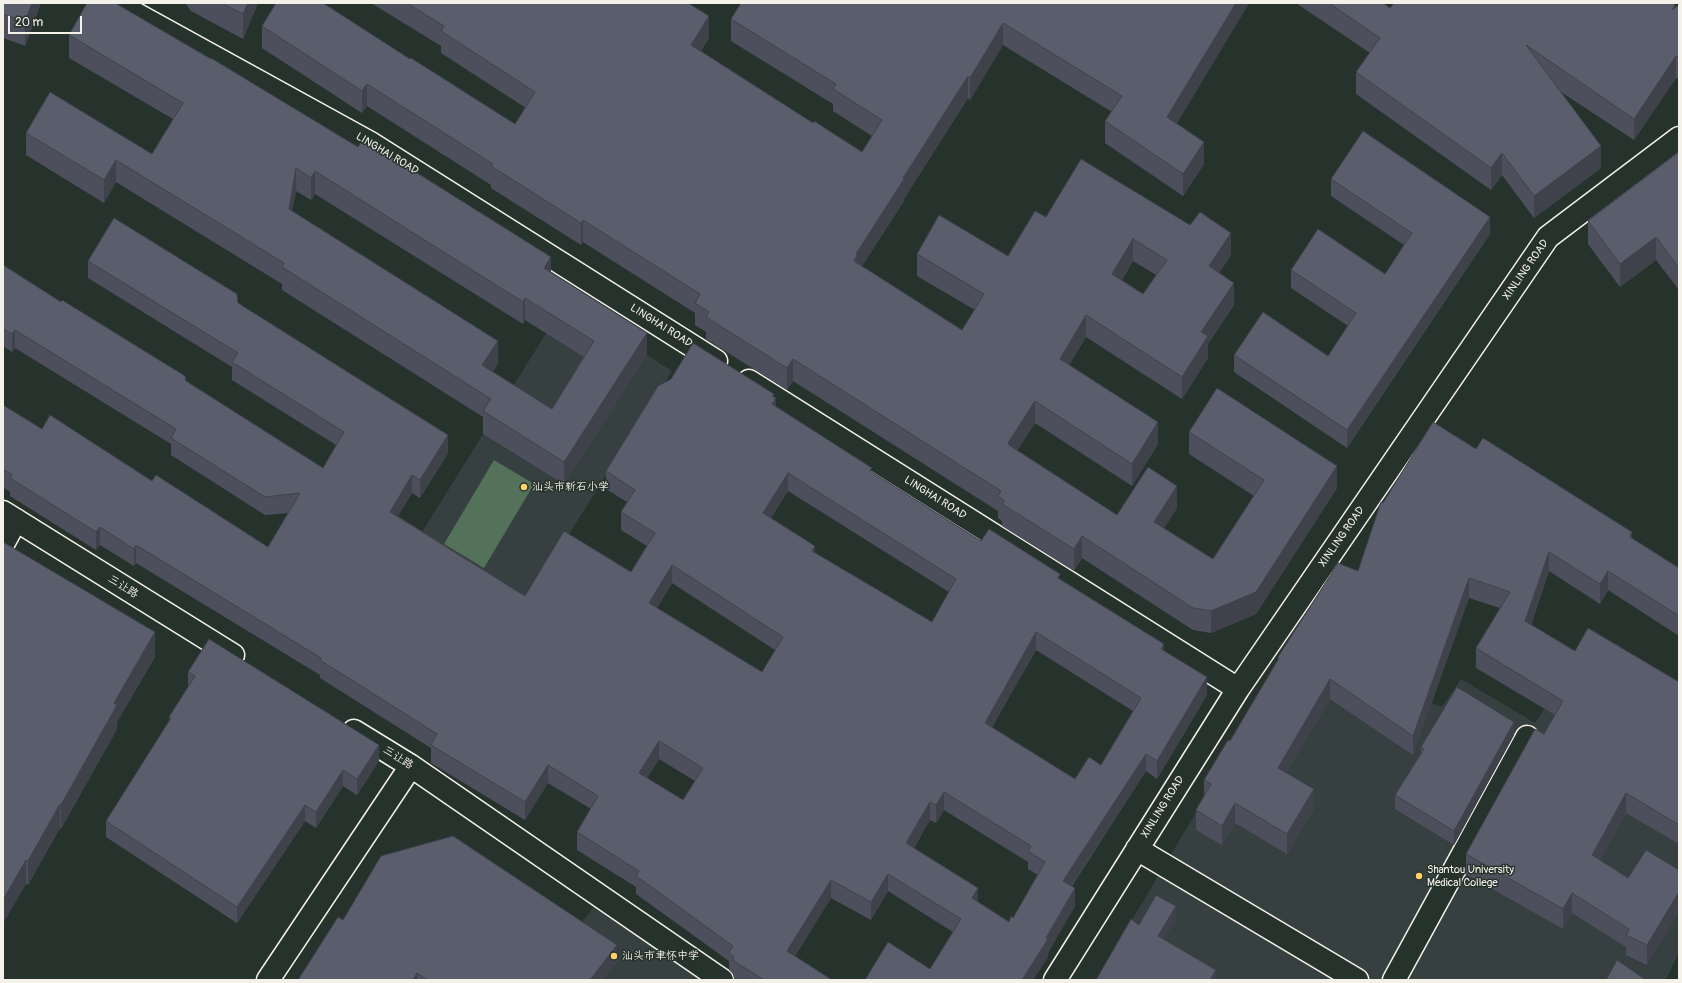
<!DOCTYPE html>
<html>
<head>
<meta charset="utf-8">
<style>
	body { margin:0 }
	#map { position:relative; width:1682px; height:983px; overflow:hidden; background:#26332d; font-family:Pangolin,sans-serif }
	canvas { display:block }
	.frame { position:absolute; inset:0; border:4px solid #f4f1e8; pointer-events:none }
	.scale { position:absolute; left:8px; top:16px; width:74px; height:18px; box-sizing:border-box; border:2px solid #f4f1e8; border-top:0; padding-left:5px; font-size:12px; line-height:14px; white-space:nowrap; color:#f4f1e8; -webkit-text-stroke:3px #26332d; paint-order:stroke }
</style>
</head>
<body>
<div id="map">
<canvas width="1682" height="983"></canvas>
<div class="frame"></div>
<div class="scale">20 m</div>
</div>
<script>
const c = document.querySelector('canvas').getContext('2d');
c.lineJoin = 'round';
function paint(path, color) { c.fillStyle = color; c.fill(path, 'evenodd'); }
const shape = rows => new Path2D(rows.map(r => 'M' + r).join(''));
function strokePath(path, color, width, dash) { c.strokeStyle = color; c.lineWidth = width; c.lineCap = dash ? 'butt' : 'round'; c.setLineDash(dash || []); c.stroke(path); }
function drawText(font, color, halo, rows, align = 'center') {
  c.font = font + ' Pangolin,"LXGW WenKai TC",sans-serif'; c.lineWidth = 3; c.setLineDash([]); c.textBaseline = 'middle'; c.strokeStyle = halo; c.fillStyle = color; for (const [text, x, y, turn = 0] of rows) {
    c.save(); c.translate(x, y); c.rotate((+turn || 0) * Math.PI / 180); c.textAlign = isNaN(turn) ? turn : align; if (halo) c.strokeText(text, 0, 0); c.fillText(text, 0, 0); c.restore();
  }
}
const built = shape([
	[565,303,672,371,523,607,417,540],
	[1349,669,1442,707,1461,679,1535,723,1556,691,1679,767,1679,952,1666,980,1096,980,1228,759],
	[598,902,704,980,541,980,574,932]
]);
const green = shape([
	[494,460,534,484,484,568,444,544]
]);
const minor = shape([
	[116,3,372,144,716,361],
	[749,381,1238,689],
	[3,512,233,655],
	[3,544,16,520],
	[354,731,411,766,722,980],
	[1137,849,1357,980],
	[268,980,411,766],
	[1055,980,1238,689,1548,237,1679,138],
	[1394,980,1527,737]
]);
const wall = shape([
	[3,3,41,3,25,46,3,38],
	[185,3,258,3,243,39,191,11],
	[371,3,688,3,709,38,701,51,813,123,862,152,872,136,833,111,833,104,731,41,731,19,741,3,1249,3,1177,123,1204,164,1183,196,1105,143,1105,121,1112,112,1003,45,970,100,968,98,904,199,904,201,862,266,962,330,975,310,917,276,917,254,1008,256,1046,217,1231,255,1219,273,1234,305,1208,344,1208,358,1182,399,1086,337,1069,365,1158,444,1132,486,1035,423,1017,451,1117,515,1177,508,1164,528,1213,559,1254,496,1189,454,1189,432,1337,488,1256,614,1211,633,1193,630,1082,558,1074,571,1002,526,1002,521,998,518,998,511,793,381,787,390,706,339,706,332,695,325,695,313,583,242,581,245,491,188,491,185,367,106,362,113,262,48,262,26,410,59,515,124,526,108,441,53,441,46],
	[1133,261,1156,275,1143,294,1122,280],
	[1296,3,1383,3,1390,8,1679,8,1679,80,1676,78,1634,140,1558,90,1601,168,1534,218,1502,175,1491,190,1356,94,1356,72,1370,53],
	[69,35,551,272,647,355,564,484,483,434,483,417,282,290,282,284,116,182,104,203,26,155,26,133,152,154,173,119,69,58],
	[296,191,311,200,315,194,523,324,525,320,584,357,552,409,493,372,498,363,292,211],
	[1679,152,1679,290,1656,260,1620,287,1588,244,1588,221],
	[1331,179,1490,234,1347,448,1234,372,1234,355,1328,356,1348,326,1291,288,1291,270,1385,274,1404,245,1331,196],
	[88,261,238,303,448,453,420,498,412,493,398,516,525,596,631,572,647,546,621,530,621,512,627,502,606,489,606,471,774,397,776,407,872,472,981,541,1060,580,1164,651,1207,695,1157,779,1146,771,1072,886,1075,906,1048,953,1048,957,1033,980,865,980,930,969,953,932,888,891,871,920,831,898,795,956,832,980,735,980,734,979,733,974,729,970,729,961,636,894,636,887,577,850,577,832,591,809,548,783,525,820,431,763,431,748,320,678,320,675,136,563,134,566,100,545,96,550,10,496,10,492,3,487,3,405,42,429,152,481,268,547,289,513,265,515,171,455,171,444,15,348,12,352,3,346,3,265,323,468,336,445,232,380,232,367,88,278],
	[788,491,949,592,932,622,815,553,771,518],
	[672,583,775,650,762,672,657,608],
	[1036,650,1133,711,1101,765,1075,779,992,727],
	[659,759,695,781,683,800,647,778],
	[944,810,1028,862,1028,869,1038,875,1013,918,1009,922,978,902,914,848,930,820,936,823],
	[1476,449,1632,538,1679,568,1679,636,1608,590,1600,604,1549,571,1531,625,1575,651,1679,682,1679,844,1626,813,1600,860,1628,878,1679,870,1647,965,1626,955,1626,947,1572,913,1563,929,1466,874,1466,854,1544,734,1555,715,1476,668,1476,648,1500,608,1469,598,1413,755,1330,699,1286,773,1314,809,1287,854,1235,823,1222,845,1196,830,1196,810,1204,796,1204,780,1230,741,1278,661,1278,657,1358,571,1383,503],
	[3,542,155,657,117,722,117,729,61,829,60,828,28,885,26,884],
	[188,672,379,761,357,795,343,786,316,828,305,821,237,923,106,837,106,821,169,722,169,717,188,687],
	[1514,735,1454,845,1395,809,1395,795,1421,753,1421,747],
	[343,920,617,961,602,980,298,980]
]);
const shadedWall = shape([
	[32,3,41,3,25,46,25,22],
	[248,3,258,3,243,39,243,14],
	[1236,3,1249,3,1167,139,1167,117],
	[709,16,709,38,691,67,691,45],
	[1003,23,1003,45,970,100,970,78],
	[1676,56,1676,78,1634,140,1634,119],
	[968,76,968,98,904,199,904,201,857,274,854,261,856,254],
	[367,84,367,106,362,113,362,91],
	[1204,142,1204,164,1183,196,1183,174],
	[1601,146,1601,168,1534,218,1534,196],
	[1502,153,1502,175,1491,190,1491,168],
	[116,160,116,182,104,203,104,180],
	[296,168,296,191,289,231,289,209],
	[315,171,315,194,311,200,311,178],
	[1490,217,1490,234,1347,448,1347,430],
	[583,220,583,242,581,245,581,223],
	[1231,233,1231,255,1209,288,1209,266],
	[1656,237,1656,260,1620,287,1620,264],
	[1133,239,1133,261,1112,296,1112,274],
	[551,257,551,279,544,268],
	[1234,283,1234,305,1208,344,1208,358,1182,399,1182,377,1201,332],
	[525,298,525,320,523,324,523,302],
	[1086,315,1086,337,1060,381,1060,359],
	[15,330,15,348,12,352,12,334],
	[647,333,647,355,564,484,564,462],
	[498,341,498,363,482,388,482,365],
	[793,359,793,381,787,390,787,368],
	[774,394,774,402,776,398,776,416,772,422,772,396],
	[1035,401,1035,423,1008,465,1008,443],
	[1158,422,1158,444,1132,486,1132,464],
	[448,435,448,453,420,498,420,480],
	[1337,466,1337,488,1256,614,1211,633,1211,611],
	[788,473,788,491,763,531,763,513],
	[412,475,412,493,390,529,390,512],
	[1177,486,1177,508,1154,544,1154,522],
	[100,527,100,545,96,550,96,532],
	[1632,532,1632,552,1630,537],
	[1082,536,1082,558,1074,571,1074,549],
	[136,545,136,563,134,566,134,549],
	[815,546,815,564,812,551],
	[1549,552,1549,571,1525,641,1525,621],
	[672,565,672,583,649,620,649,603],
	[1608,571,1608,590,1600,604,1600,584],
	[1469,578,1469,598,1413,755,1413,736],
	[155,632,155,657,117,722,117,729,61,829,61,805,114,703],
	[1036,632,1036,650,985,740,985,723],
	[1164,644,1164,662,1161,649],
	[1207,677,1207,695,1157,779,1157,761],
	[1330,679,1330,699,1278,787,1278,768],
	[1514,722,1514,735,1454,845,1454,831],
	[659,741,659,759,639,791,639,773],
	[379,745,379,761,357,795,357,779],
	[1146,754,1146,771,1063,898,1063,881],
	[548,765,548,783,525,820,525,802],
	[343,770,343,786,316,828,316,812],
	[1314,789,1314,809,1287,854,1287,834],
	[944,792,944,810,936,823,936,805],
	[1626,793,1626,813,1592,874,1592,855],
	[930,802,930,820,906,861,906,843],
	[1235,803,1235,823,1222,845,1222,826],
	[60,804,60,828,28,885,28,861],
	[305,805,305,821,237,923,237,907],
	[26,860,26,884,3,924,3,900],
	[888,874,888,891,871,920,871,902],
	[831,880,831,898,787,968,787,951],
	[978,888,978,906,972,898],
	[1075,888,1075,906,1048,953,1048,957,1033,980,1022,980],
	[1679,892,1679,912,1647,965,1647,945],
	[1572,893,1572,913,1563,929,1563,909],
	[1176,906,1176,920,1158,949,1158,936],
	[617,945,617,961,602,980,590,980],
	[1216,970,1216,980,1210,980],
	[417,973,417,980,413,980]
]);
const building = shape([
	[3,3,32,3,25,22,3,14,3,3],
	[87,3,115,3,211,59,211,58,358,147,363,139,551,257,544,268,647,333,564,462,483,411,491,399,282,267,284,263,116,160,104,180,26,133,50,92,152,154,183,103,69,35,87,3],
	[296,168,311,178,315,171,523,302,525,298,594,341,552,409,482,365,498,341,289,209,296,168],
	[221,3,248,3,243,14,221,3],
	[276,3,323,3,410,59,411,58,515,124,535,92,441,31,444,26,407,3,688,3,709,16,691,45,813,123,814,121,862,152,882,120,833,89,836,84,731,19,741,3,1236,3,1167,117,1204,142,1183,174,1105,121,1122,96,1003,23,970,78,968,76,903,178,904,179,856,254,857,255,854,261,962,330,984,294,917,254,939,215,1008,256,1035,211,1046,217,1081,159,1190,225,1200,212,1231,233,1209,266,1234,283,1201,332,1208,336,1182,377,1086,315,1060,359,1158,422,1132,464,1035,401,1008,443,1009,445,1117,515,1148,467,1177,486,1154,522,1213,559,1264,480,1189,432,1217,388,1337,466,1256,592,1211,611,1193,608,1082,536,1074,549,1002,504,1004,500,998,496,1001,491,793,359,787,368,706,317,709,312,695,303,700,294,583,220,581,223,491,166,493,164,367,84,362,91,262,26,276,3],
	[1133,239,1167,260,1143,294,1112,274,1133,239],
	[1329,3,1383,3,1390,8,1394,3,1672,3,1675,5,1672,10,1677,6,1679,8,1679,58,1676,56,1634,119,1526,45,1601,146,1534,196,1502,153,1491,168,1356,72,1380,38,1329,3],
	[1363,131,1490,217,1347,430,1234,355,1263,312,1328,356,1356,313,1291,270,1318,229,1385,274,1412,233,1331,179,1363,131],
	[1679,152,1679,268,1656,237,1620,264,1588,221,1679,152],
	[114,218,237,294,238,303,448,435,420,480,412,475,390,512,525,596,564,531,631,572,655,533,621,512,635,490,606,471,658,386,671,379,693,343,774,394,772,396,776,398,772,404,872,468,870,471,981,541,989,529,1060,574,1058,578,1164,644,1161,649,1207,677,1157,761,1146,754,1063,881,1075,888,1046,938,1048,939,1022,980,865,980,888,942,930,969,961,919,888,874,871,902,831,880,787,951,832,980,764,980,734,961,733,956,729,952,733,946,636,876,639,871,577,832,598,796,548,765,525,802,431,745,437,734,320,660,321,658,136,545,134,549,100,527,96,532,10,478,12,475,3,469,3,405,42,429,50,415,152,481,156,475,268,547,300,493,265,497,171,438,176,429,15,330,12,334,3,329,3,265,61,302,62,300,185,376,186,381,323,468,344,432,232,362,238,353,88,261,114,218],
	[788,473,956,579,932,622,812,551,815,546,763,513,788,473],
	[672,565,783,637,762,672,649,603,672,565],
	[1036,632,1141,698,1101,765,1089,757,1075,779,985,723,1036,632],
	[659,741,703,768,683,800,639,773,659,741],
	[944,792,1031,846,1028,851,1045,862,1013,918,1011,916,1009,922,972,898,978,888,906,843,930,802,936,805,944,792],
	[1433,422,1476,449,1483,438,1632,532,1630,537,1679,568,1679,616,1608,571,1600,584,1549,552,1525,621,1575,651,1588,628,1679,682,1679,825,1626,793,1592,855,1628,878,1646,850,1679,870,1679,892,1647,945,1626,935,1629,929,1572,893,1563,909,1466,854,1535,729,1544,734,1563,701,1476,648,1510,592,1469,578,1413,736,1330,679,1278,768,1314,789,1287,834,1235,803,1222,826,1196,810,1211,784,1204,780,1228,740,1230,741,1279,658,1278,657,1338,563,1358,571,1381,502,1383,503,1433,422],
	[3,542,155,632,114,703,117,705,61,805,60,804,28,861,26,860,3,900,3,542],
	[209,639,379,745,357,779,343,770,316,812,305,805,237,907,106,821,171,718,169,717,195,676,188,672,209,639],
	[1457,687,1514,722,1454,831,1395,795,1424,749,1421,747,1457,687],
	[453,836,617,945,590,980,427,980,417,973,413,980,298,980,338,917,343,920,381,856,453,836],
	[1156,895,1176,906,1158,936,1216,970,1210,980,1096,980,1131,919,1139,925,1156,895],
	[1617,960,1646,980,1606,980,1617,960]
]);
const markers = [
	[524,487,4,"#ffd166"],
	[1419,876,4,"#ffd166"],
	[614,956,4,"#ffd166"]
];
const streetNames = [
	["LINGHAI ROAD",387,154,31],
	["XINLING ROAD",1526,270,-55],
	["LINGHAI ROAD",661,326,32],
	["LINGHAI ROAD",935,498,32],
	["XINLING ROAD",1342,537,-55],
	["三让路",123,587,32],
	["三让路",398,758,32],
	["XINLING ROAD",1163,807,-58]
];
const poiNames = [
	["汕头市新石小学",532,487],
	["Shantou University",1427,870],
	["Medical College",1427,883],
	["汕头市聿怀中学",622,956]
];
paint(built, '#364040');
paint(green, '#547159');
strokePath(minor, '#f4f1e8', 25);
strokePath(minor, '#26332d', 22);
paint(wall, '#4d505c');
paint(shadedWall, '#3f414b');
paint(building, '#5a5d6b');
strokePath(building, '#3f414b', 1);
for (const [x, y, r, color] of markers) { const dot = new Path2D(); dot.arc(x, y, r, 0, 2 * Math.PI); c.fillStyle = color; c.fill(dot); strokePath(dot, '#26332d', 1.5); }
drawText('11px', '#f4f1e8', '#26332d', streetNames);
drawText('11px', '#f4f1e8', '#26332d', poiNames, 'left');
</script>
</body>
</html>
